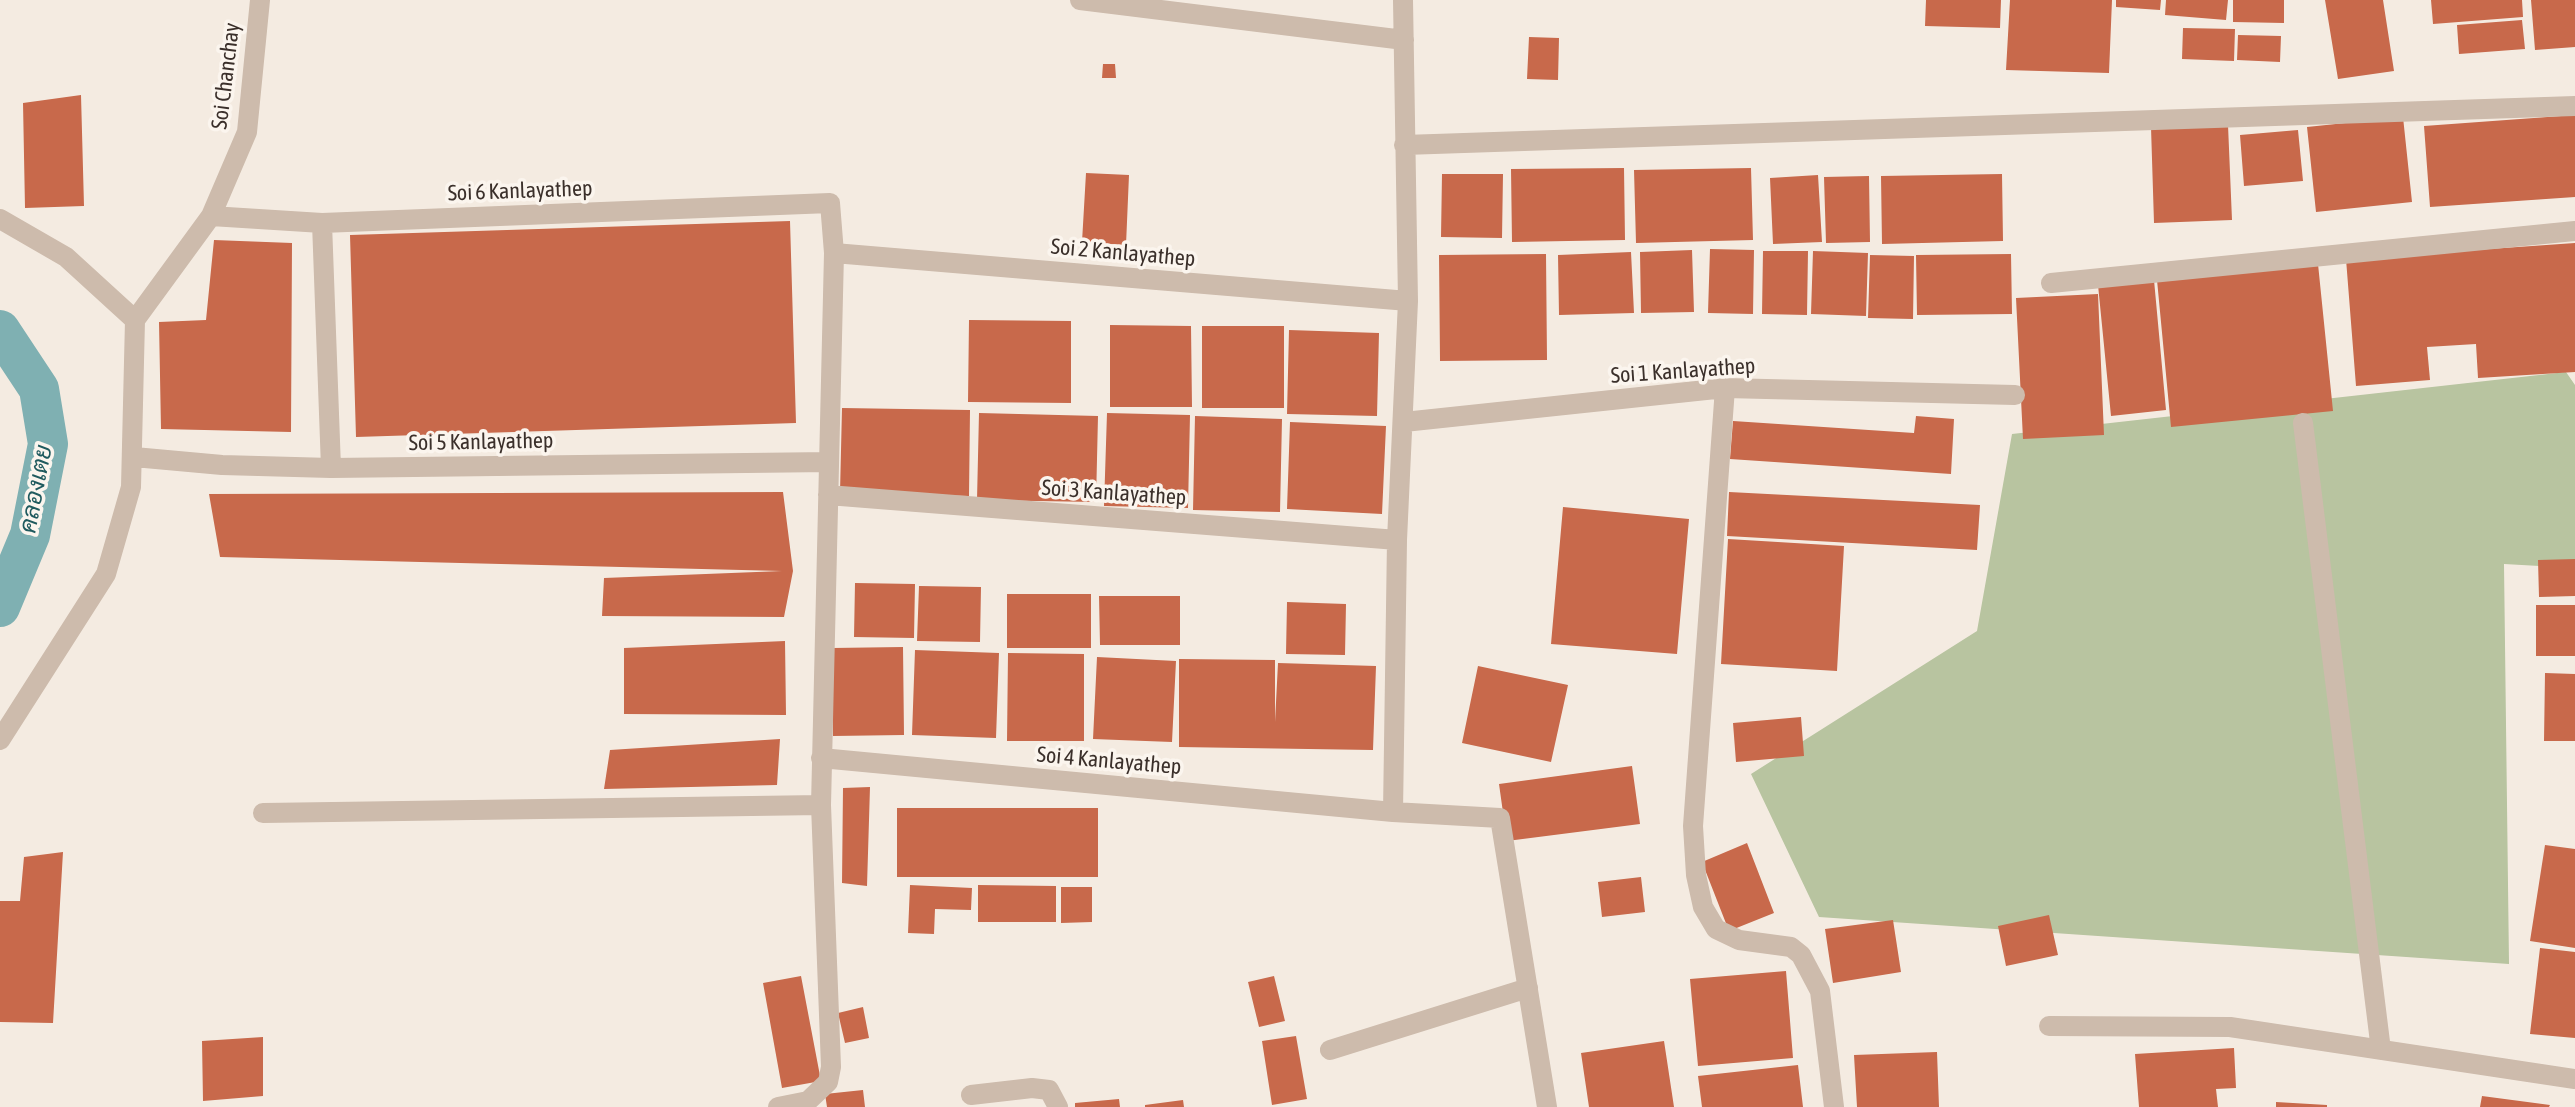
<!DOCTYPE html>
<html>
<head>
<meta charset="utf-8">
<style>
	body { margin:0 }
	canvas { display:block; background:#f4ebe1 }
</style>
</head>
<body>
<canvas width="2575" height="1107"></canvas>
<script>
const c = document.querySelector('canvas').getContext('2d');
c.lineJoin = 'round';
function paint(path, color) { c.fillStyle = color; c.fill(path, 'evenodd'); }
const shape = rows => new Path2D(rows.map(r => 'M' + r).join(''));
function strokePath(path, color, width, dash) { c.strokeStyle = color; c.lineWidth = width; c.lineCap = dash ? 'butt' : 'round'; c.setLineDash(dash || []); c.stroke(path); }
function drawText(font, color, halo, rows, align = 'center') {
  c.font = font + ' "Asap Condensed",Sarabun,sans-serif'; c.lineWidth = 7; c.setLineDash([]); c.textBaseline = 'middle'; c.strokeStyle = halo; c.fillStyle = color; for (const [text, x, y, turn = 0] of rows) {
    c.save(); c.translate(x, y); c.rotate((+turn || 0) * Math.PI / 180); c.textAlign = isNaN(turn) ? turn : align; if (halo) c.strokeText(text, 0, 0); c.fillText(text, 0, 0); c.restore();
  }
}
const green = shape([
	[2566,372,2575,385,2575,568,2504,564,2509,964,1819,917,1751,774,1977,631,2012,434]
]);
const canal = shape([
	[0,330,39,389,48,444,30,535,0,607]
]);
const building = shape([
	[1926,0,2001,0,2000,28,1925,26],
	[2010,0,2112,0,2109,73,2006,70],
	[2116,0,2161,0,2160,10,2116,7],
	[2166,0,2228,0,2226,20,2165,15],
	[2233,0,2284,0,2284,23,2233,22],
	[2325,0,2383,0,2394,71,2338,79],
	[2431,0,2522,0,2523,17,2433,24],
	[2531,0,2575,0,2575,47,2535,50],
	[2522,20,2525,49,2459,54,2457,25],
	[2183,28,2235,29,2234,61,2182,59],
	[2238,35,2281,36,2280,62,2237,60],
	[1529,37,1559,38,1558,80,1527,79],
	[1103,64,1115,64,1116,78,1102,78],
	[81,95,84,206,25,208,23,103],
	[2575,115,2575,197,2430,207,2424,126],
	[2403,117,2412,202,2316,212,2307,127],
	[2228,125,2232,220,2154,223,2151,127],
	[2298,130,2303,181,2244,186,2240,135],
	[1624,168,1625,240,1512,242,1511,169],
	[1751,168,1753,240,1636,243,1634,170],
	[1086,173,1129,175,1126,245,1082,242],
	[1442,174,1503,174,1502,238,1441,237],
	[2002,174,2003,241,1882,244,1881,176],
	[1818,175,1822,242,1773,244,1770,178],
	[1869,176,1870,242,1826,243,1824,177],
	[790,221,796,423,356,437,350,235],
	[214,240,292,243,291,432,161,429,159,322,206,320],
	[2575,243,2575,372,2478,378,2476,344,2427,347,2430,380,2356,386,2346,259],
	[1710,249,1754,250,1753,314,1708,313],
	[1692,250,1694,312,1641,313,1640,252],
	[1763,251,1808,251,1807,315,1762,314],
	[1813,251,1868,253,1866,316,1811,314],
	[1631,252,1634,313,1559,315,1558,255],
	[1546,254,1547,360,1440,361,1439,255],
	[2011,254,2012,314,1917,315,1916,255],
	[1870,255,1914,256,1913,319,1868,318],
	[2318,264,2333,411,2171,427,2157,280],
	[2154,280,2166,410,2111,416,2098,285],
	[2098,294,2104,435,2023,439,2016,298],
	[969,320,1071,321,1071,403,968,402],
	[1110,325,1191,326,1192,407,1110,407],
	[1202,326,1284,326,1284,408,1202,408],
	[1289,330,1379,333,1377,416,1287,414],
	[842,408,970,410,969,496,840,493],
	[979,413,1098,416,1096,502,977,500],
	[1107,413,1190,415,1188,508,1104,506],
	[1195,416,1282,419,1280,512,1193,510],
	[1916,416,1954,419,1951,474,1730,459,1733,421,1914,433],
	[1290,422,1386,426,1382,514,1287,509],
	[783,492,793,571,784,617,602,616,604,578,782,571,220,557,209,494],
	[1729,492,1980,505,1977,550,1727,536],
	[1563,507,1689,519,1677,654,1551,644],
	[1728,539,1844,546,1837,671,1721,664],
	[2575,559,2575,596,2539,597,2538,560],
	[855,583,915,584,914,638,854,637],
	[919,586,981,587,980,642,917,641],
	[1007,594,1091,594,1091,648,1007,648],
	[1099,596,1180,596,1180,645,1100,645],
	[1287,602,1346,604,1345,655,1286,654],
	[2536,605,2575,605,2575,656,2536,656],
	[785,641,786,715,624,714,624,648],
	[903,647,904,735,833,736,832,648],
	[915,650,999,653,996,738,912,735],
	[1008,653,1084,654,1084,741,1007,741],
	[1097,657,1176,661,1172,742,1093,739],
	[1179,659,1275,660,1275,722,1278,663,1376,666,1373,750,1179,747],
	[1478,666,1568,685,1551,762,1462,743],
	[2545,673,2575,674,2575,741,2544,741],
	[1801,717,1804,756,1736,762,1733,723],
	[780,739,777,785,604,789,610,750],
	[1632,766,1640,824,1507,841,1499,784],
	[870,787,867,886,842,883,843,788],
	[897,808,1098,808,1098,877,897,877],
	[1747,843,1774,913,1729,931,1702,862],
	[2545,845,2575,849,2575,948,2530,941],
	[63,852,53,1023,0,1022,0,901,20,901,24,857],
	[1641,877,1645,912,1602,917,1598,882],
	[910,885,972,888,971,910,935,909,934,934,908,933],
	[978,885,1056,886,1056,922,978,922],
	[1061,887,1092,887,1092,922,1061,923],
	[2049,915,2058,955,2006,966,1998,926],
	[1893,920,1901,972,1833,983,1825,929],
	[2540,948,2575,952,2575,1038,2530,1034],
	[1786,971,1793,1058,1698,1066,1690,979],
	[801,976,821,1081,782,1088,763,983],
	[1274,976,1285,1021,1259,1027,1248,982],
	[863,1007,869,1038,845,1043,838,1013],
	[1296,1036,1307,1099,1272,1105,1262,1041],
	[263,1037,263,1096,203,1101,202,1041],
	[1664,1041,1674,1107,1589,1107,1581,1053],
	[2234,1048,2236,1088,2216,1089,2218,1107,2139,1107,2135,1054],
	[1937,1052,1939,1107,1857,1107,1854,1055],
	[1798,1065,1803,1107,1702,1107,1698,1076],
	[863,1090,865,1107,827,1107,825,1094],
	[2482,1096,2550,1105,2549,1107,2480,1107],
	[1119,1099,1120,1107,1075,1107,1075,1103],
	[1183,1100,1184,1107,1145,1107,1145,1105],
	[2276,1102,2327,1105,2327,1107,2276,1107]
]);
const minor = shape([
	[1080,0,1404,40],
	[1404,145,2575,106],
	[211,216,322,223,830,203,834,253,821,805,831,1067,828,1082,808,1101,778,1107],
	[0,219,66,257,135,320,131,487,106,574,0,740],
	[322,223,331,468],
	[834,253,1408,301],
	[2051,283,2575,231],
	[135,320,211,216,247,132,260,0],
	[1725,388,1693,826,1696,875,1703,907,1716,929,1739,940,1791,947,1801,955,1820,991,1834,1107],
	[1404,422,1725,388,2015,395],
	[2303,423,2381,1050],
	[134,457,222,465,331,468,829,462],
	[828,495,1397,540],
	[821,758,1393,812,1500,818,1547,1107],
	[1393,812,1397,540,1408,301,1403,0],
	[263,813,821,805],
	[2049,1026,2230,1027,2575,1079],
	[1330,1050,1528,988],
	[971,1095,1032,1088,1049,1090,1058,1107]
]);
const streetNames = [
	["Soi Chanchay",226,76,-83],
	["Soi 6 Kanlayathep",520,191,-2],
	["Soi 2 Kanlayathep",1123,253,5],
	["Soi 1 Kanlayathep",1683,371,-4],
	["Soi 5 Kanlayathep",481,442,-1],
	["Soi 3 Kanlayathep",1114,493,4],
	["Soi 4 Kanlayathep",1109,761,5]
];
const waterNames = [
	["คลองเตย",36,489,-79]
];
paint(green, '#b8c4a0');
strokePath(canal, '#7fb0b2', 40);
paint(building, '#c8694b');
strokePath(minor, '#cdbbac', 20);
drawText('22px', '#3b302b', '#fbf5ee', streetNames);
drawText('italic 24px', '#1f5a5e', '#fbf5ee', waterNames);
</script>
</body>
</html>
